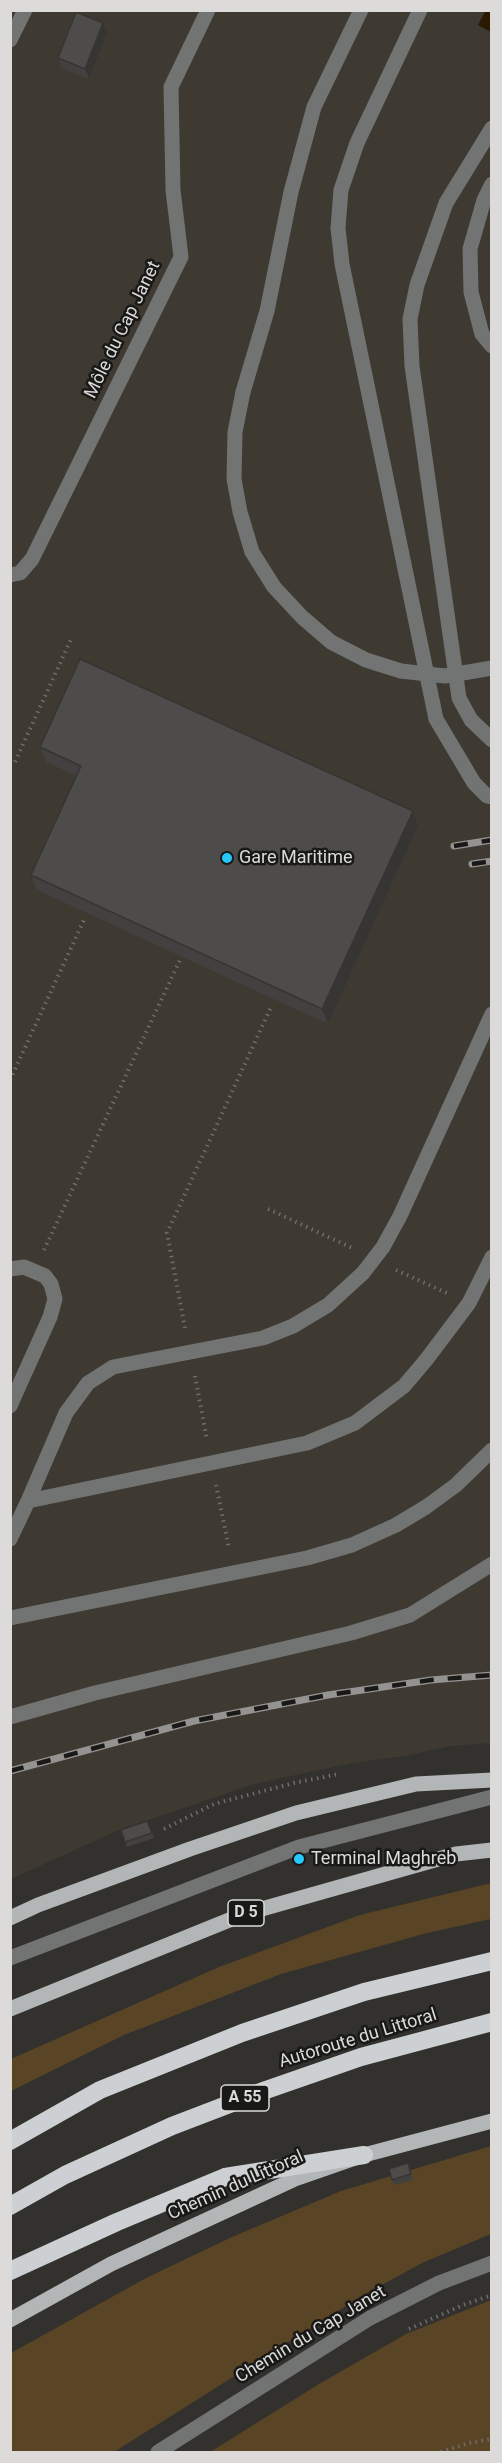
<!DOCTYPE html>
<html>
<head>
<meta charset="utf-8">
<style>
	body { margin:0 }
	#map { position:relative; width:502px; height:2463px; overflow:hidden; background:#32312e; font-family:Roboto,sans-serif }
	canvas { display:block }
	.frame { position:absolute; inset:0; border:12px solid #dcdbda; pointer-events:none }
</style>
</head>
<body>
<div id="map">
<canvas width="502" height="2463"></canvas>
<div class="frame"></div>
</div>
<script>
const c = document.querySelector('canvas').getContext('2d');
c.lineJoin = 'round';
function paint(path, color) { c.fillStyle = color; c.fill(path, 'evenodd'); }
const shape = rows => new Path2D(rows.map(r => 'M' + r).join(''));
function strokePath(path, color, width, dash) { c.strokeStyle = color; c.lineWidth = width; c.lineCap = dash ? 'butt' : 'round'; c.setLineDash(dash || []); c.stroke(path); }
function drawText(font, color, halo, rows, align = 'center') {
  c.font = font + ' Roboto,sans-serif'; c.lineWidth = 5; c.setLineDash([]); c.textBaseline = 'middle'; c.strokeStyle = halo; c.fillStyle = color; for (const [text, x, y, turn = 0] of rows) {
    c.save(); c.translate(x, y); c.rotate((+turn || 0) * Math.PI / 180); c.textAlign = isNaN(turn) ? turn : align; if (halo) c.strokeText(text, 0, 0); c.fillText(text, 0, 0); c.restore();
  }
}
const built = shape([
	[486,10,479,25,492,32,491,1743,450,1746,405,1756,352,1763,254,1784,119,1830,11,1879,10,11]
]);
const green = shape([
	[491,1883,491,1919,427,1933,281,1974,124,2035,11,2091,11,2059,219,1967,360,1915],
	[491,2146,491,2234,422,2263,360,2297,114,2452,11,2452,11,2353,146,2278,232,2237,341,2191],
	[491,2300,491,2452,210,2452,319,2384,406,2334]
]);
const water = shape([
	[486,10,491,11,491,32,478,25]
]);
const path = shape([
	[10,759,15,762,72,637],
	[10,1080,84,920],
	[268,1209,352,1248],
	[44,1250,180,960],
	[396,1270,447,1293],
	[185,1328,167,1233,272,1005],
	[195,1376,207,1440],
	[216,1485,229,1548],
	[164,1829,214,1804,294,1783,339,1774],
	[409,2329,463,2305,492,2295],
	[441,2452,469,2443,492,2439]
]);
const minor = shape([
	[420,10,357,143,341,190,338,228,342,264,436,719,474,783,487,796,492,797],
	[10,40,25,10],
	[492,128,446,203,417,285,410,319,412,366,459,698,471,720,492,740],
	[492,184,484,200,470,249,471,292,482,334,492,346],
	[243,392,267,311,291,192,314,107,361,10],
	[10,575,20,573,32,559,181,257,173,190,171,87,208,10],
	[10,1269,24,1267,45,1276,51,1284,55,1299,50,1317,10,1406],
	[28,1501,66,1413,88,1383,113,1367,263,1338,293,1326,328,1305,363,1273,383,1247,400,1216,492,1014],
	[10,1539,28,1501,307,1443,355,1423,404,1386,426,1360,469,1303,492,1257],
	[10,1618,307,1558,352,1545,396,1525,426,1507,456,1485,492,1450],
	[10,1717,95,1693,351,1633,410,1615,492,1564],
	[10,1958,299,1847,492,1797],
	[158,2452,370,2318,439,2283,492,2263]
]);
const major = shape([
	[10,1918,38,1905,190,1849,296,1813,416,1784,492,1780],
	[10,2009,244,1914,456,1854,492,1850],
	[10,2320,111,2264,295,2179,364,2155,492,2121]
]);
const highway = shape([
	[10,2141,100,2090,242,2033,364,1992,492,1961],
	[10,2206,65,2175,172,2126,266,2090,361,2057,492,2022],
	[10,2271,117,2222,225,2177,364,2155]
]);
const rail = shape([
	[454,846,492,840],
	[472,864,492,861],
	[10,1771,194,1721,328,1695,431,1680,492,1675]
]);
const minorBridge = shape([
	[243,392,235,432,234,479,240,512,252,552,274,587,302,617,331,642,366,660,401,671,445,676,492,668]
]);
const wall = shape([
	[103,23,107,33,89,79,61,68,58,58],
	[40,747,413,811,418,826,328,1024,37,890,31,875,77,776,46,762],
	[147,1821,154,1838,127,1847,121,1830],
	[408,2163,413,2180,394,2185,389,2169]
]);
const shadedWall = shape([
	[103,23,107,33,89,79,85,69],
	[413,811,418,826,328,1024,322,1009]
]);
const building = shape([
	[76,12,103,23,85,69,58,58,76,12],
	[80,659,413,811,322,1009,31,875,81,766,40,747,80,659],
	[147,1821,152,1833,125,1842,121,1830,147,1821],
	[408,2163,411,2174,392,2180,389,2169,408,2163]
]);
const markers = [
	[227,858,6,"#25c9fe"],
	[299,1859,6,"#25c9fe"]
];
const shields = [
	[246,1913,36],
	[245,2098,48]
];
const shieldNames = [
	["D 5",246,1913],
	["A 55",245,2098]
];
const streetNames = [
	["Môle du Cap Janet",123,330,-64],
	["Autoroute du Littoral",358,2039,-17],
	["Chemin du Littoral",236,2186,-24],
	["Chemin du Cap Janet",311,2335,-31]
];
const poiNames = [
	["Gare Maritime",239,858],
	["Terminal Maghreb",311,1859]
];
paint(built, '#3e3931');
paint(green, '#5a4426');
paint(water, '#2b1a00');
strokePath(path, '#6e6d6b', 4, [1.5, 4.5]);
strokePath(minor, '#727474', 15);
strokePath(major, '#b3b6b7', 15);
strokePath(highway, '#ccd0d2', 18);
strokePath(rail, '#949391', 7);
strokePath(rail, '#191918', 4.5, [14]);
strokePath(minorBridge, '#727474', 15);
paint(wall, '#434140');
paint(shadedWall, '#373534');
paint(building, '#4e4c4a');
strokePath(building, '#373534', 1.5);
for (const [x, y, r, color] of markers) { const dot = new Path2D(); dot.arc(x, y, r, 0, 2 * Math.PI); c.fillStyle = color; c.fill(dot); strokePath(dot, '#191918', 2); }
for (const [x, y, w] of shields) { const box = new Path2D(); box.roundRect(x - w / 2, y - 13, w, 26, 4.5); c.fillStyle = '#191918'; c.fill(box); strokePath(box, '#dcdbda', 1.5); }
drawText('bold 16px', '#dcdbda', null, shieldNames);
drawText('18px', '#dcdbda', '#191918', streetNames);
drawText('18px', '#dcdbda', '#191918', poiNames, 'left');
</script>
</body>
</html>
